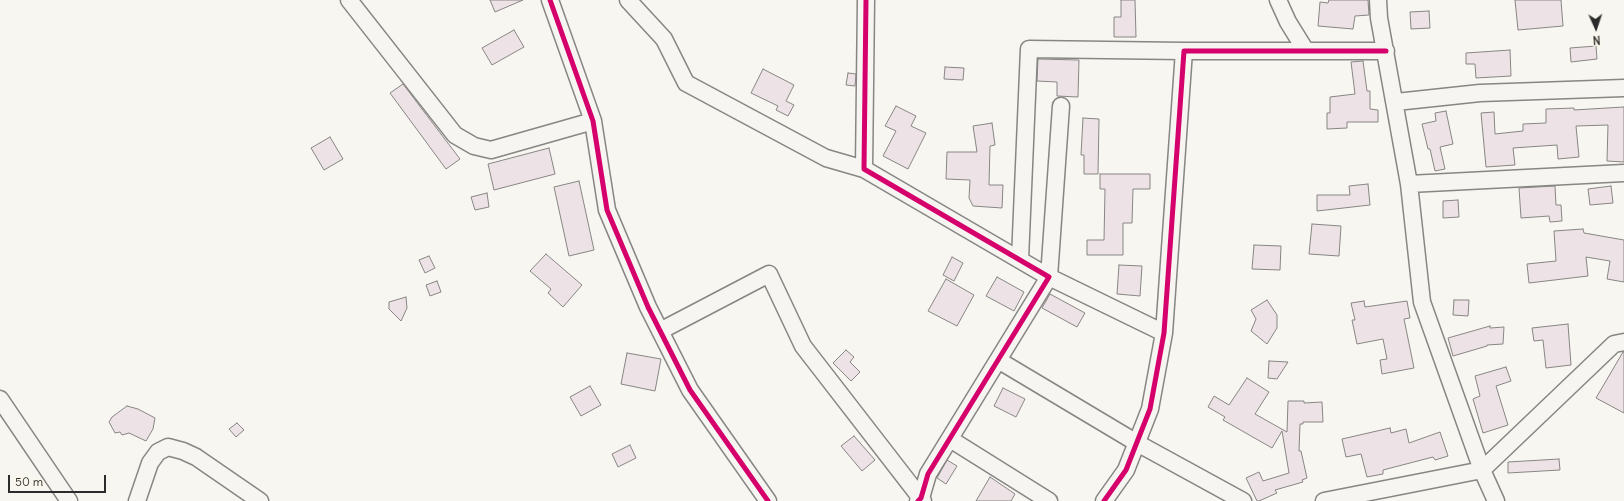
<!DOCTYPE html>
<html>
<head>
<meta charset="utf-8">
<style>
	body { margin:0 }
	#map { position:relative; width:1624px; height:501px; overflow:hidden; background:#f8f6f0; font-family:Delius,sans-serif }
	canvas { display:block }
	.north { position:absolute; left:1576px; top:8px; width:40px; height:40px; -webkit-text-stroke:3px #fbf7ec; paint-order:stroke; rotate:177deg; font-size:11px; font-weight:700; line-height:16px; text-align:center; color:#2b2b2b }
	.north::after { content:''; display:block; margin:auto; width:14px; height:18px; background:#2b2b2b; clip-path:polygon(50% 0,100% 100%,50% 72%,0 100%) }
	.scale { position:absolute; left:8px; top:475px; width:98px; height:18px; box-sizing:border-box; border:2px solid #2b2b2b; border-top:0; padding-left:5px; font-size:12px; line-height:14px; white-space:nowrap; color:#2b2b2b; -webkit-text-stroke:3px #fbf7ec; paint-order:stroke }
</style>
</head>
<body>
<div id="map">
<canvas width="1624" height="501"></canvas>
<div class="north">N</div>
<div class="scale">50 m</div>
</div>
<script>
const c = document.querySelector('canvas').getContext('2d');
c.lineJoin = 'round';
function paint(path, color) { c.fillStyle = color; c.fill(path, 'evenodd'); }
const shape = rows => new Path2D(rows.map(r => 'M' + r).join(''));
function strokePath(path, color, width, dash) { c.strokeStyle = color; c.lineWidth = width; c.lineCap = dash ? 'butt' : 'round'; c.setLineDash(dash || []); c.stroke(path); }
const building = shape([
	[490,0,523,0,495,12,490,0],
	[1121,0,1135,0,1136,37,1114,37,1114,17,1121,17,1121,0],
	[1329,0,1368,0,1369,15,1355,16,1353,29,1318,26,1320,2,1328,3,1329,0],
	[1515,0,1561,0,1563,26,1518,30,1515,0],
	[1429,11,1430,28,1411,29,1410,12,1429,11],
	[514,30,524,47,492,65,482,48,514,30],
	[1596,46,1597,59,1571,62,1570,48,1596,46],
	[1510,50,1511,76,1476,78,1475,64,1466,64,1466,53,1510,50],
	[1038,59,1079,60,1078,97,1057,96,1057,82,1037,81,1038,59],
	[1363,61,1367,91,1370,91,1370,109,1378,110,1378,122,1347,122,1347,128,1327,129,1327,113,1330,113,1330,97,1355,94,1351,62,1363,61],
	[945,67,964,68,963,80,944,79,945,67],
	[763,69,794,85,786,101,794,105,788,116,776,110,778,106,751,93,763,69],
	[848,73,856,74,855,86,846,85,848,73],
	[403,84,460,159,446,169,390,93,403,84],
	[896,106,916,116,911,126,926,133,908,169,883,156,896,131,885,126,896,106],
	[1624,107,1624,162,1607,161,1608,125,1576,126,1579,157,1558,159,1557,145,1513,148,1515,165,1486,167,1481,113,1494,112,1495,134,1523,131,1523,124,1546,123,1546,109,1574,108,1574,110,1624,107],
	[1446,111,1453,144,1440,147,1445,169,1435,171,1430,149,1428,149,1422,124,1436,121,1435,113,1446,111],
	[1083,118,1099,119,1098,174,1084,174,1084,155,1081,155,1083,118],
	[992,123,995,145,990,146,989,185,1003,185,1002,208,973,206,969,198,970,180,946,179,947,152,977,152,973,126,992,123],
	[330,137,343,159,324,170,311,148,330,137],
	[549,148,555,174,494,190,488,164,549,148],
	[1100,174,1150,174,1150,189,1133,189,1132,223,1123,223,1123,255,1087,255,1087,240,1104,240,1105,189,1100,189,1100,174],
	[579,181,594,250,569,256,554,187,579,181],
	[1368,184,1370,205,1317,211,1317,195,1350,195,1349,186,1368,184],
	[1555,186,1556,205,1561,205,1562,221,1550,222,1549,216,1521,218,1519,188,1555,186],
	[1611,186,1613,203,1590,205,1588,189,1611,186],
	[487,193,489,207,475,210,471,197,487,193],
	[1458,200,1459,217,1443,218,1443,201,1458,200],
	[1312,224,1341,226,1339,256,1309,254,1312,224],
	[1583,229,1584,233,1624,240,1624,282,1607,279,1610,261,1586,257,1588,276,1529,283,1527,264,1556,261,1554,231,1583,229],
	[1254,245,1281,246,1280,270,1252,269,1254,245],
	[546,254,582,285,563,307,548,293,551,289,530,271,546,254],
	[429,256,435,268,425,273,419,260,429,256],
	[952,257,963,263,954,281,943,275,952,257],
	[1119,265,1142,266,1140,296,1117,294,1119,265],
	[997,277,1024,292,1014,311,986,296,997,277],
	[946,279,974,295,957,326,928,311,946,279],
	[437,281,441,292,430,296,426,285,437,281],
	[1050,294,1085,313,1077,327,1042,308,1050,294],
	[406,297,407,308,401,321,389,309,389,302,406,297],
	[1267,300,1277,315,1277,328,1267,344,1251,331,1256,319,1251,310,1267,300],
	[1454,300,1469,300,1468,316,1453,315,1454,300],
	[1364,301,1365,307,1407,301,1410,318,1404,319,1414,368,1382,374,1380,360,1387,359,1383,339,1357,344,1352,320,1355,320,1351,303,1364,301],
	[1568,324,1571,365,1546,368,1543,340,1534,341,1532,328,1568,324],
	[1490,326,1490,328,1504,327,1503,344,1487,345,1487,346,1453,356,1448,338,1490,326],
	[846,350,854,357,850,362,860,372,851,381,833,363,846,350],
	[1623,352,1624,352,1624,413,1596,398,1623,352],
	[627,353,661,359,655,391,621,384,627,353],
	[1269,361,1288,362,1277,379,1268,378,1269,361],
	[1506,367,1511,381,1496,386,1508,425,1483,433,1473,399,1480,396,1475,376,1506,367],
	[1247,378,1269,392,1255,414,1287,432,1288,401,1304,401,1304,403,1322,402,1323,422,1303,422,1303,424,1300,424,1299,451,1301,451,1307,478,1302,480,1303,482,1275,490,1277,493,1259,501,1257,501,1246,478,1259,472,1263,481,1289,473,1282,431,1272,448,1223,420,1225,417,1208,407,1214,396,1229,405,1247,378],
	[590,386,601,405,581,416,570,397,590,386],
	[1003,388,1025,399,1016,417,994,406,1003,388],
	[127,406,138,409,155,418,153,429,146,441,129,433,122,435,120,432,115,433,109,422,112,417,127,406],
	[237,423,244,430,236,437,229,429,237,423],
	[1390,428,1391,433,1406,429,1409,443,1440,432,1448,456,1435,460,1433,457,1383,470,1383,474,1367,477,1361,454,1346,457,1342,439,1390,428],
	[854,436,875,460,862,471,841,446,854,436],
	[630,445,636,458,618,467,612,454,630,445],
	[1559,459,1560,470,1508,473,1508,462,1559,459],
	[947,460,957,466,946,484,937,478,947,460],
	[990,477,1015,494,1011,501,976,501,990,477]
]);
const minor = shape([
	[349,0,455,135,474,146,491,150,593,121],
	[550,0,593,121,607,210,648,307,690,390,768,501],
	[628,0,664,39,686,83,826,158,864,169],
	[866,0,864,169,1049,277,928,474,921,498,918,501],
	[1278,0,1288,22,1306,51],
	[1378,0,1379,18,1409,184,1624,173],
	[1396,102,1480,93,1624,88],
	[1061,106,1049,277,1164,333],
	[1409,184,1422,302,1482,470,1496,501],
	[1020,259,1029,49,1184,51],
	[660,331,769,274,803,346,923,501],
	[998,360,1137,443,1243,501],
	[0,399,69,501],
	[950,439,1049,501],
	[137,501,150,463,158,452,168,447,183,451,196,457,260,501],
	[1104,501,1126,470,1150,409,1164,333,1184,51,1386,51],
	[1324,501,1482,470,1614,344,1624,342]
]);
const cycleway = shape([
	[550,0,593,121,607,210,648,307,690,390,768,501],
	[866,0,864,169,1049,277,928,474,921,498,918,501],
	[1104,501,1126,470,1150,409,1164,333,1184,51,1386,51]
]);
paint(building, '#ede2e5');
strokePath(building, '#878684', 1);
strokePath(minor, '#878684', 19);
strokePath(minor, '#f6f5f1', 16);
strokePath(cycleway, '#d6006c', 5);
</script>
</body>
</html>
